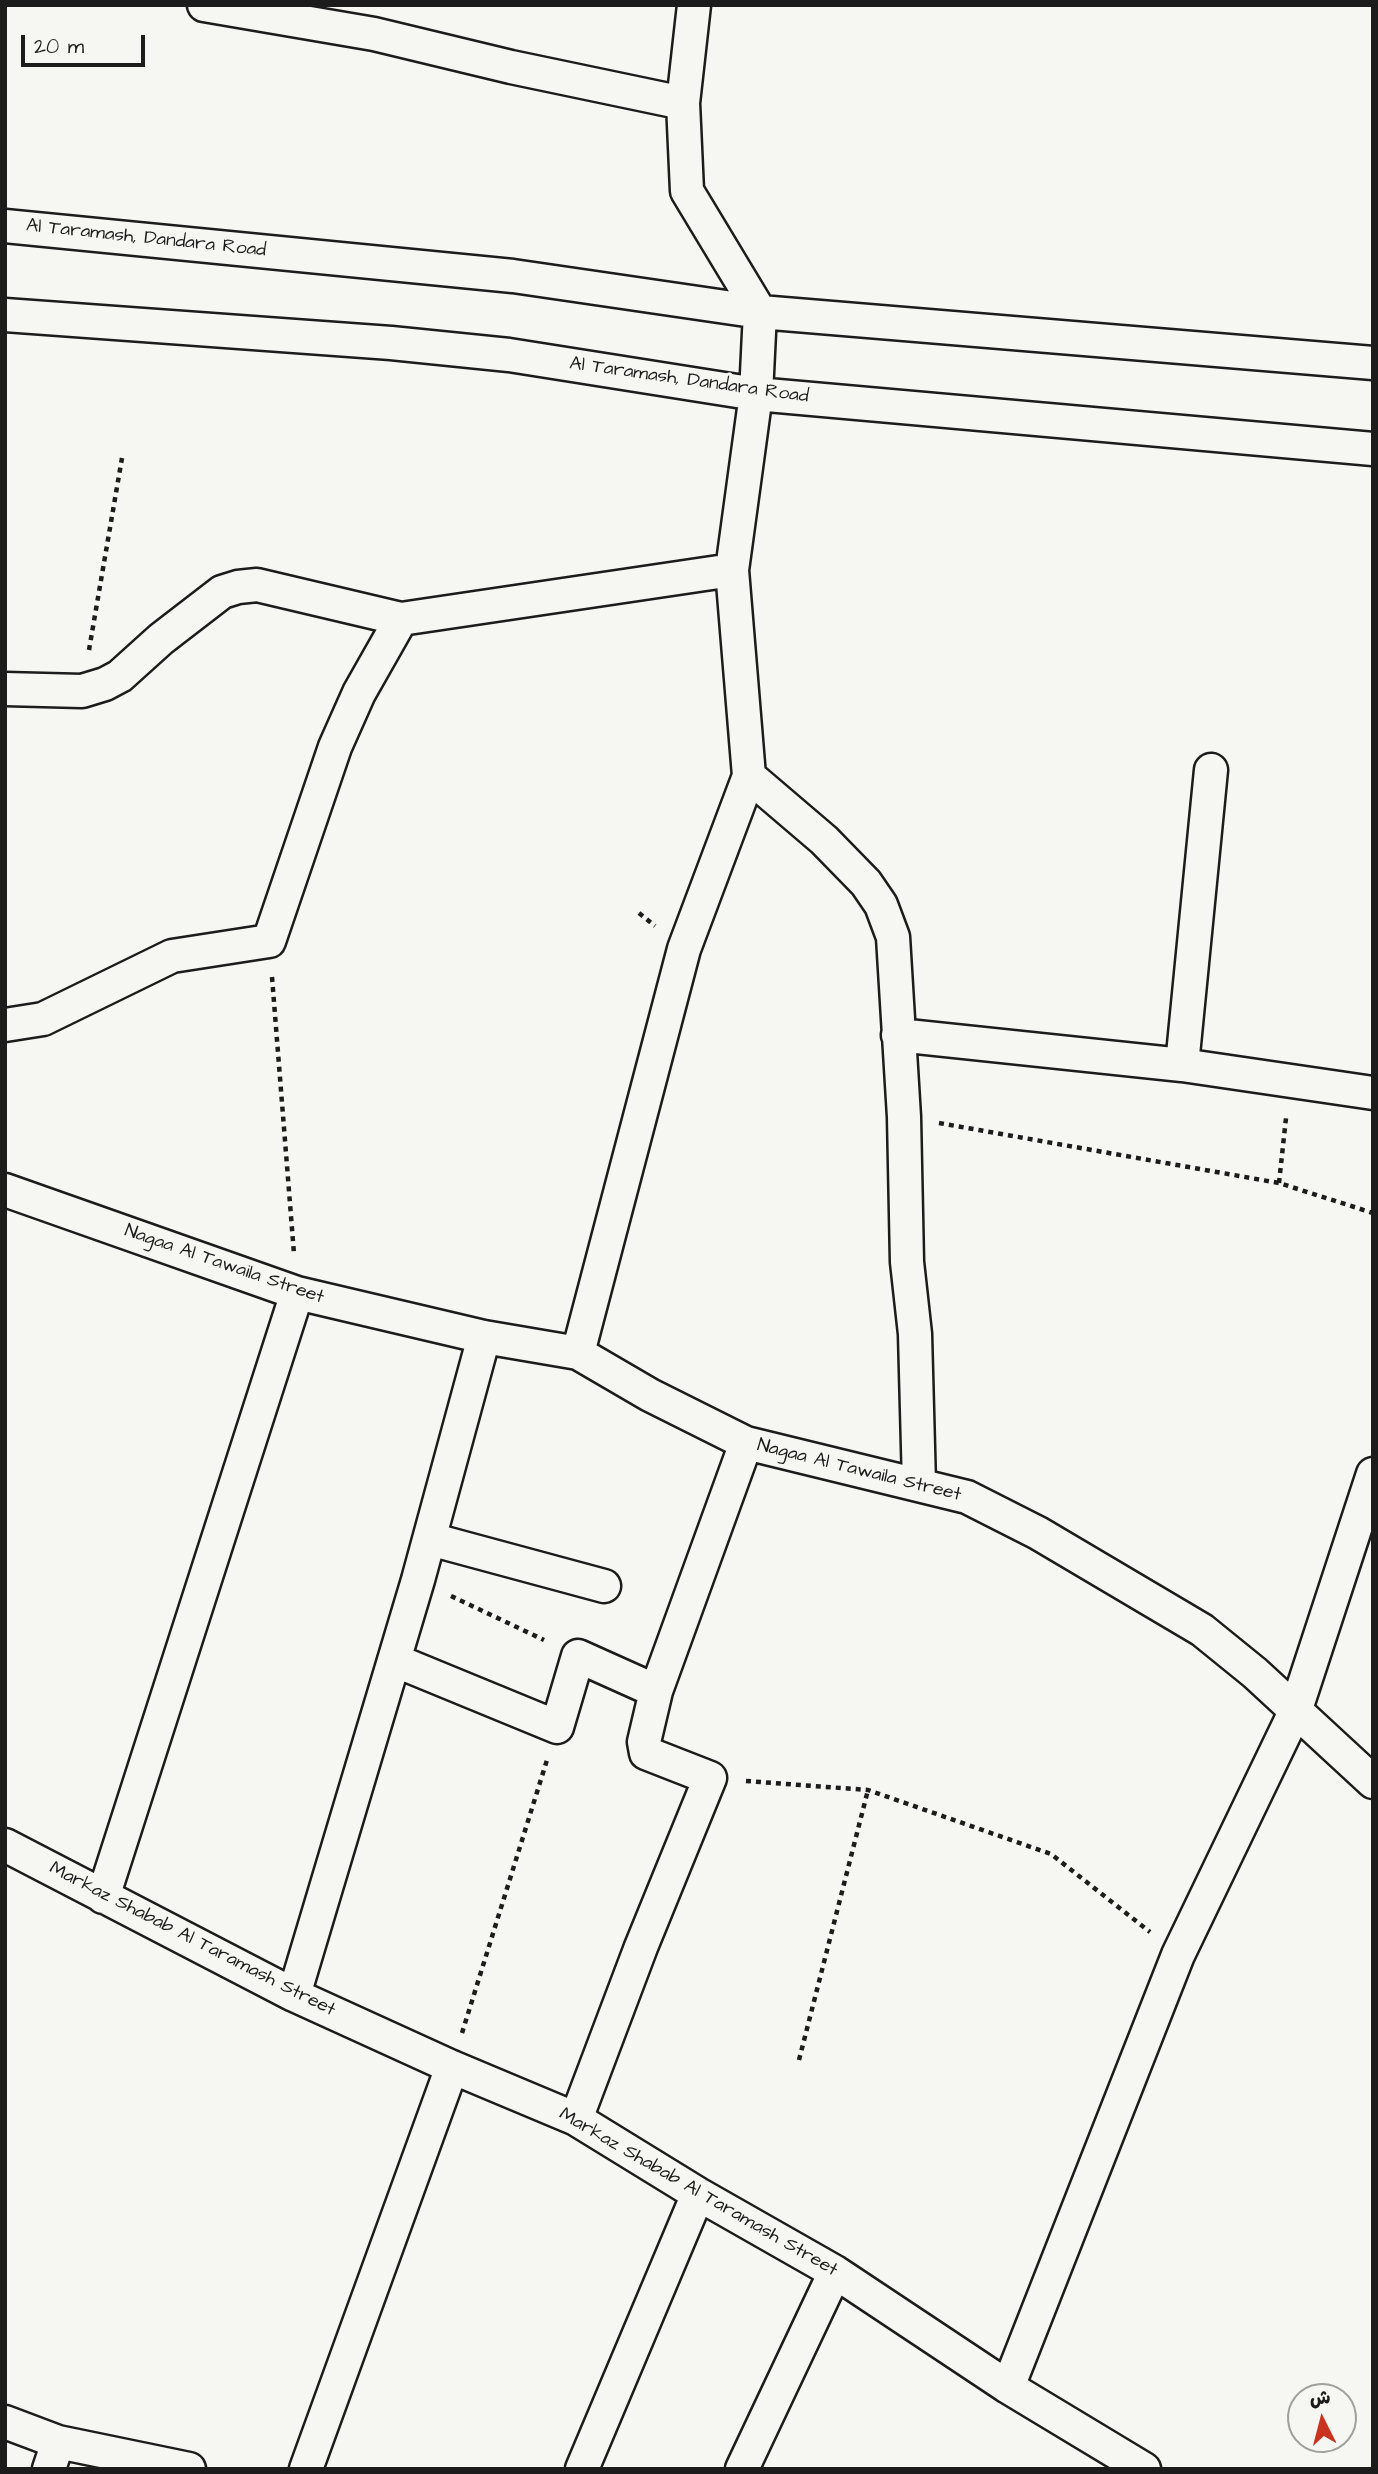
<!DOCTYPE html>
<html>
<head>
<meta charset="utf-8">
<style>
	body { margin:0 }
	#map { position:relative; width:1378px; height:2474px; overflow:hidden; background:#f6f6f2; font-family:"Architects Daughter","Playpen Sans Arabic",sans-serif }
	canvas { display:block }
	.frame { position:absolute; inset:0; border:7px solid #1c1c1c; pointer-events:none }
	.north { position:absolute; left:1287px; top:2383px; width:70px; height:70px; box-sizing:border-box; background:#f6f6f2; border:2px solid #9f9f9c; border-radius:50%; rotate:354deg; font-size:19px; font-weight:700; line-height:28px; text-align:center; color:#1c1c1c }
	.north::after { content:''; display:block; margin:auto; width:24px; height:32px; background:#c8321e; clip-path:polygon(50% 0,100% 100%,50% 72%,0 100%) }
	.scale { position:absolute; left:21px; top:35px; width:124px; height:32px; box-sizing:border-box; border:4px solid #1c1c1c; border-top:0; padding-left:9px; font-size:21px; line-height:24px; white-space:nowrap; color:#1c1c1c; -webkit-text-stroke:5px #f6f6f2; paint-order:stroke }
</style>
</head>
<body>
<div id="map">
<canvas width="1378" height="2474"></canvas>
<div class="frame"></div>
<div class="north">ش</div>
<div class="scale">20 m</div>
</div>
<script>
const c = document.querySelector('canvas').getContext('2d');
c.lineJoin = 'round';
const shape = rows => new Path2D(rows.map(r => 'M' + r).join(''));
function strokePath(path, color, width, dash) { c.strokeStyle = color; c.lineWidth = width; c.lineCap = dash ? 'butt' : 'round'; c.setLineDash(dash || []); c.stroke(path); }
function drawText(font, color, halo, rows, align = 'center') {
  c.font = font + ' "Architects Daughter",sans-serif'; c.lineWidth = 6; c.setLineDash([]); c.textBaseline = 'middle'; c.strokeStyle = halo; c.fillStyle = color; for (const [text, x, y, turn = 0] of rows) {
    c.save(); c.translate(x, y); c.rotate((+turn || 0) * Math.PI / 180); c.textAlign = isNaN(turn) ? turn : align; if (halo) c.strokeText(text, 0, 0); c.fillText(text, 0, 0); c.restore();
  }
}
const path = shape([
	[89,650,122,458],
	[639,913,655,926],
	[272,977,294,1254],
	[939,1123,1279,1183,1373,1213],
	[1279,1183,1286,1118],
	[451,1596,544,1640],
	[746,1781,868,1790,1051,1854,1150,1932],
	[462,2033,547,1760],
	[799,2060,868,1790]
]);
const minor = shape([
	[204,5,374,34,511,67,683,103],
	[5,226,513,276,760,312,1373,363],
	[5,315,391,343,509,355,756,394,1373,449],
	[5,689,82,691,105,684,120,676,161,639,222,592,238,587,257,585,401,619,732,570],
	[749,776,824,840,866,883,881,905,893,937,904,1117,907,1262,915,1334,919,1485],
	[5,1025,43,1019,172,956,269,941,335,747,359,693,401,619],
	[898,1035,1182,1065,1373,1093],
	[1182,1065,1211,770],
	[5,1190,297,1293,484,1337,578,1353,650,1395,746,1443,967,1497,1038,1533,1202,1630,1255,1673,1373,1782],
	[578,1353,684,949,749,776,732,570,756,394,760,312,687,191,683,103,694,5],
	[430,1539,604,1586],
	[394,1660,557,1727,578,1656,656,1691,644,1742,646,1753,710,1778,641,1947,576,2119],
	[656,1691,746,1443],
	[5,1845,294,1995,452,2067,576,2119,698,2194,835,2272,1008,2387,1144,2469],
	[103,1897,297,1293],
	[294,1995,418,1580,484,1337],
	[1008,2387,1178,1955,1295,1712,1373,1474],
	[5,2422,58,2442],
	[49,2469,58,2442,189,2469],
	[306,2469,452,2067],
	[582,2469,698,2194],
	[742,2469,835,2272]
]);
const streetNames = [
	["Al Taramash, Dandara Road",146,239,6],
	["Al Taramash, Dandara Road",689,381,8],
	["Nagaa Al Tawaila Street",224,1265,19],
	["Nagaa Al Tawaila Street",859,1471,14],
	["Markaz Shabab Al Taramash Street",192,1940,27],
	["Markaz Shabab Al Taramash Street",698,2193,30]
];
strokePath(minor, '#1c1c1c', 37);
strokePath(path, '#1c1c1c', 4.5, [5, 5]);
strokePath(minor, '#f6f6f2', 32);
drawText('19px', '#1c1c1c', '#f6f6f2', streetNames);
</script>
</body>
</html>
